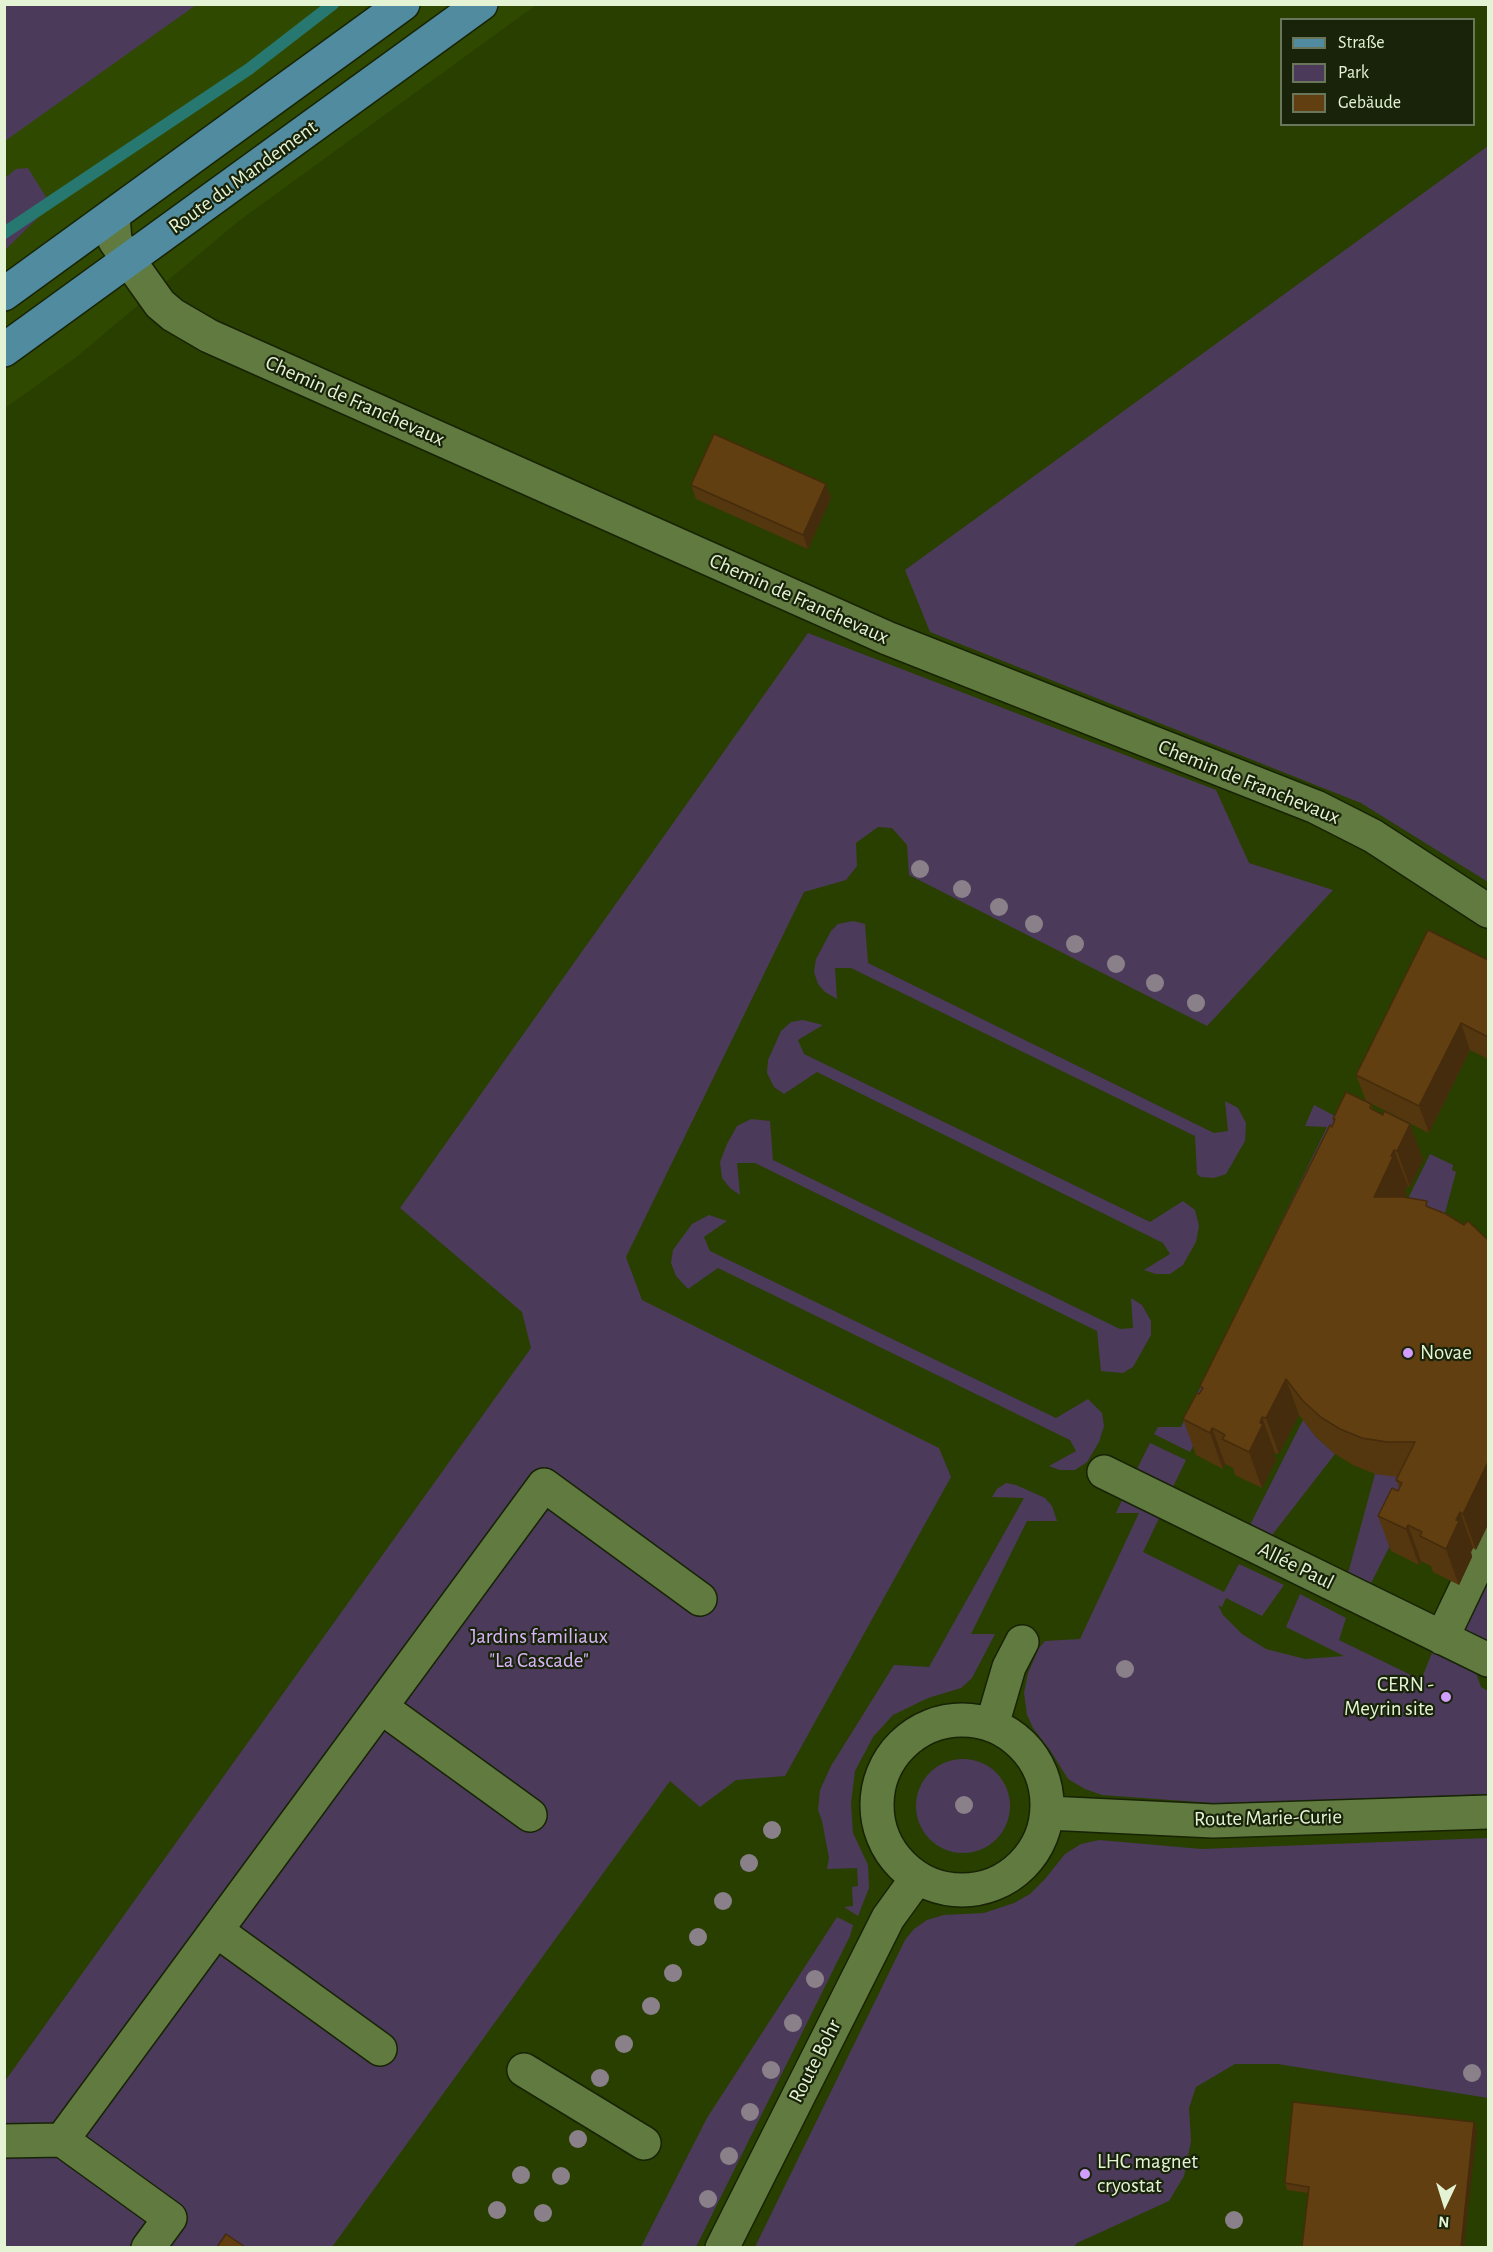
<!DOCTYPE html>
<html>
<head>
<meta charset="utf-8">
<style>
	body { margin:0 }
	#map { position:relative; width:1493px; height:2252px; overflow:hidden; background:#293f00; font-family:"Alegreya Sans",sans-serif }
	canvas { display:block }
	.frame { position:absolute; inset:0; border:6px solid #e4f3d3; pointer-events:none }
	.legend { position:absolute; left:1280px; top:18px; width:195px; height:108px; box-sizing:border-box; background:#18230a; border:2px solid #6a765a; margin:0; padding:8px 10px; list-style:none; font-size:18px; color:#e4f3d3 }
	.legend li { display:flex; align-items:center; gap:12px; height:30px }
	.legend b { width:30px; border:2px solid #6a765a }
	.north { position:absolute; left:1415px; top:2174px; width:60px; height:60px; -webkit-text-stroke:4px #18230a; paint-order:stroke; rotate:184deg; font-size:16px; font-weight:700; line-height:24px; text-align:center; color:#e4f3d3 }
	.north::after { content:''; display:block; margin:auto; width:21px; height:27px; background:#e4f3d3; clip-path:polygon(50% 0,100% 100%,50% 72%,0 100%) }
</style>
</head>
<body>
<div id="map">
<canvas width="1493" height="2252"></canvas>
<div class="frame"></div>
<ul class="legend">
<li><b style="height:8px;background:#508ba0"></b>Straße</li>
<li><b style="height:16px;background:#4c3a5b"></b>Park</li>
<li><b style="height:16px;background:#623f11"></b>Gebäude</li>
</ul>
<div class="north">N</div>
</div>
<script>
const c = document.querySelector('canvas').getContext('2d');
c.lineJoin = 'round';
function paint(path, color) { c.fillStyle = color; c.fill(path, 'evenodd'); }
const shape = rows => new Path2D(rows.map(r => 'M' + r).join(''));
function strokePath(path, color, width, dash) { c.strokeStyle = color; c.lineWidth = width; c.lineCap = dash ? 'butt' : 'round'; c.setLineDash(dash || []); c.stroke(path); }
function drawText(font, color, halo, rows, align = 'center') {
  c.font = font + ' "Alegreya Sans",sans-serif'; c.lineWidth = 4.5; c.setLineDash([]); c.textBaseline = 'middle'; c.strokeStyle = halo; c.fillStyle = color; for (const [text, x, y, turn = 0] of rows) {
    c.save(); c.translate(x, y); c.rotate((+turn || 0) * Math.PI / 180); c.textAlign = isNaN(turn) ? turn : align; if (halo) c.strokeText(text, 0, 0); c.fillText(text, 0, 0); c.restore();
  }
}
const built = shape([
	[5,5,536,5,240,220,75,358,5,408]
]);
const green = shape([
	[5,4,196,4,196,5,5,141],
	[1488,146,1488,882,1361,803,930,632,905,570],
	[28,168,51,205,5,250,5,178,16,169],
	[808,633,1216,790,1249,863,1333,890,1207,1026,909,875,907,845,892,828,878,827,856,843,857,866,846,880,804,892,626,1257,642,1300,939,1448,951,1477,785,1776,736,1780,700,1807,670,1781,332,2247,5,2248,5,2081,531,1348,522,1312,400,1208],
	[853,921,865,924,868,963,1214,1133,1228,1131,1225,1101,1238,1108,1246,1123,1245,1141,1226,1174,1214,1178,1201,1177,1197,1174,1195,1136,851,968,835,968,837,999,825,992,818,984,814,972,816,959,831,931,838,924],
	[803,1020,823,1025,798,1040,804,1054,1150,1222,1183,1201,1195,1210,1199,1226,1196,1242,1183,1265,1170,1274,1156,1274,1144,1270,1170,1254,1163,1243,817,1072,784,1094,774,1087,767,1073,768,1060,781,1031,791,1022],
	[1314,1105,1350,1124,1190,1452,1154,1434,1158,1427,1181,1427,1295,1193,1327,1127,1305,1126],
	[751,1119,770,1121,773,1160,1120,1329,1133,1328,1131,1298,1142,1305,1151,1321,1151,1335,1133,1367,1123,1373,1101,1371,1097,1331,755,1163,737,1163,740,1195,730,1188,722,1178,720,1162,727,1144,737,1126],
	[1430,1154,1453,1165,1452,1170,1456,1172,1441,1228,1395,1225],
	[709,1215,727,1221,704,1237,710,1251,1056,1418,1088,1399,1102,1413,1104,1426,1099,1442,1087,1462,1075,1470,1060,1470,1049,1466,1076,1451,1070,1440,718,1268,688,1289,676,1276,671,1263,673,1250,692,1224],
	[1303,1420,1316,1437,1335,1454,1269,1539,1248,1529],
	[1150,1443,1186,1460,1171,1491,1135,1473],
	[1375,1474,1425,1477,1369,1587,1347,1577],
	[1006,1483,1016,1485,1045,1498,1052,1506,1057,1521,1027,1521,971,1634,995,1634,972,1678,961,1688,928,1698,893,1715,873,1737,855,1771,851,1803,853,1833,868,1865,869,1888,858,1916,844,1907,853,1906,852,1887,858,1886,857,1868,827,1869,829,1858,822,1821,818,1810,820,1790,831,1766,894,1665,929,1667,1024,1498,992,1497,997,1489],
	[1124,1496,1161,1514,1143,1552,1224,1592,1239,1564,1284,1585,1262,1616,1226,1598,1222,1607,1218,1605,1223,1615,1242,1634,1266,1649,1305,1659,1344,1656,1286,1627,1300,1594,1346,1618,1339,1640,1421,1680,1434,1648,1474,1667,1481,1687,1488,1691,1488,1794,1226,1804,1102,1795,1085,1789,1068,1779,1050,1750,1033,1728,1027,1715,1024,1693,1028,1673,1039,1648,1045,1641,1080,1639,1139,1513,1116,1513],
	[1488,1525,1488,1643,1444,1625],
	'916 1806a47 47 0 1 1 94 0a47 47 0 1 1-94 0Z',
	[1488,1838,1488,2098,1278,2064,1235,2064,1196,2087,1189,2108,1191,2141,1184,2176,1169,2201,1077,2243,1074,2247,755,2247,905,1940,914,1929,927,1920,944,1915,984,1913,1014,1903,1030,1894,1045,1879,1065,1854,1081,1844,1099,1840,1202,1849],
	[837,1917,853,1925,850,1936,696,2247,641,2247,707,2118]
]);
const stream = shape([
	[4,233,249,69,333,4]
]);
const minor = shape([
	[113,216,115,241,160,304,173,315,209,336,887,638,1316,807,1373,836,1488,911],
	[1104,1472,1488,1660],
	[1442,1638,1488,1542],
	[381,1707,530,1815],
	'877 1805a85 85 0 1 1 170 0a85 85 0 1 1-170 0Z',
	[992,1725,1009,1667,1022,1642],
	[1048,1813,1213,1821,1488,1812],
	[217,1931,380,2049],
	[524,2070,644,2143],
	[62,2140,544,1485,700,1599],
	[4,2141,62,2140,170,2218,148,2248],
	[722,2248,888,1918,917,1878]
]);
const major = shape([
	[4,294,403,4],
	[4,350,481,4]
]);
const trees = [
	[920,869],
	[962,889],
	[999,907],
	[1034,924],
	[1075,944],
	[1116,964],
	[1155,983],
	[1196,1003],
	[1125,1669],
	[964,1805],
	[772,1830],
	[749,1863],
	[723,1901],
	[698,1937],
	[673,1973],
	[815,1979],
	[651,2006],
	[793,2023],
	[624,2044],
	[771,2070],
	[1472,2073],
	[600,2078],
	[750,2112],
	[578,2139],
	[729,2156],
	[521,2175],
	[561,2176],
	[708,2199],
	[497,2210],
	[543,2213],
	[1234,2220]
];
const wall = shape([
	[826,484,831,498,808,549,696,499,691,485],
	[1488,960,1488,1059,1470,1050,1429,1133,1366,1101,1356,1075],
	[1371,1104,1373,1110,1383,1115,1410,1124,1423,1160,1410,1187,1408,1186,1405,1190,1407,1193,1405,1197,1476,1550,1473,1548,1471,1552,1472,1557,1459,1585,1433,1572,1431,1566,1421,1561,1419,1565,1391,1551,1378,1516,1399,1488,1396,1480,1398,1477,1375,1474,1353,1465,1335,1454,1316,1437,1299,1415,1279,1454,1275,1453,1274,1456,1276,1460,1262,1488,1235,1475,1233,1468,1225,1464,1223,1469,1196,1455,1183,1419,1202,1390,1200,1386,1332,1127,1334,1122,1333,1119],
	[1474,2122,1477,2130,1308,2193,1287,2190,1285,2183]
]);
const shadedWall = shape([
	[826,484,831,498,808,549,803,535],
	[1461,1023,1470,1050,1429,1133,1419,1106],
	[1410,1124,1423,1160,1410,1187,1397,1151],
	[1394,1150,1408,1186,1405,1190,1407,1193,1387,1233,1374,1197],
	[1286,1379,1299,1415,1279,1454,1266,1418],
	[1262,1417,1275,1453,1274,1456,1276,1460,1262,1488,1249,1452],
	[1212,1428,1225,1464,1223,1469,1210,1433],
	[1488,1462,1488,1525,1476,1550,1463,1514],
	[1460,1512,1473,1548,1471,1552,1472,1557,1459,1585,1446,1549],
	[1408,1525,1421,1561,1419,1565,1406,1529],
	[1474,2122,1477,2130,1464,2247,1461,2247]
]);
const building = shape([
	[714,434,826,484,803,535,691,485,714,434],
	[1428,930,1488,960,1488,1037,1461,1023,1419,1106,1356,1075,1428,930],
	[1346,1092,1371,1104,1370,1108,1383,1115,1384,1111,1410,1124,1397,1151,1394,1150,1391,1156,1393,1157,1374,1197,1403,1197,1427,1201,1426,1206,1446,1214,1464,1225,1468,1221,1488,1240,1488,1462,1463,1514,1460,1512,1456,1520,1459,1521,1446,1549,1420,1536,1422,1532,1408,1525,1406,1529,1378,1516,1392,1488,1398,1491,1402,1483,1396,1480,1415,1442,1387,1442,1362,1438,1340,1429,1322,1418,1303,1401,1286,1379,1266,1418,1262,1417,1260,1423,1263,1424,1249,1452,1222,1439,1225,1435,1218,1431,1212,1428,1210,1433,1183,1419,1197,1393,1199,1394,1203,1388,1200,1386,1330,1125,1332,1127,1335,1119,1333,1119,1346,1092],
	[1293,2102,1474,2122,1461,2247,1302,2247,1309,2187,1285,2183,1293,2102],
	[226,2234,245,2247,217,2247,226,2234]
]);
const markers = [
	[1408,1353,6,"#d19dfe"],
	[1446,1697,6,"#d19dfe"],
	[1085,2174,6,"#d19dfe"]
];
const streetNames = [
	["Route du Mandement",243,177,-36],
	["Chemin de Franchevaux",355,401,24],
	["Chemin de Franchevaux",799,599,24],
	["Chemin de Franchevaux",1249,782,22],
	["Allée Paul",1296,1566,26],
	["Route Marie-Curie",1268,1818,-1],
	["Route Bohr",815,2061,-63]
];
const poiNames = [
	["Novae",1420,1353],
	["CERN -",1434,1685,"right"],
	["Meyrin site",1434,1709,"right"],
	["LHC magnet",1097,2162],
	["cryostat",1097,2186]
];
const parkNames = [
	["Jardins familiaux",539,1637],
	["\"La Cascade\"",539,1661]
];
paint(built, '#304900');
paint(green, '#4c3a5b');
strokePath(stream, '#287872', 12);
strokePath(minor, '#172305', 36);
strokePath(major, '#172305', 36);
strokePath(minor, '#617a40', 33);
strokePath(major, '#508ba0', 33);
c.fillStyle = '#8a8089';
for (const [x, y] of trees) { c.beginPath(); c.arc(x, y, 9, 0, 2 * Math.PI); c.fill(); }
paint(wall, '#54360f');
paint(shadedWall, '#452c0c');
paint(building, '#623f11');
strokePath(building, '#452c0c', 1.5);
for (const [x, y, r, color] of markers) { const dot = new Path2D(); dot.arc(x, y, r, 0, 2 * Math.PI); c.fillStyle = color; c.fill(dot); strokePath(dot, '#18230a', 2); }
drawText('21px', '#e4f3d3', '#18230a', streetNames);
drawText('21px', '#e4f3d3', '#18230a', poiNames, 'left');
drawText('21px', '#d9b5f9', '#18230a', parkNames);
</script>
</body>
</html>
